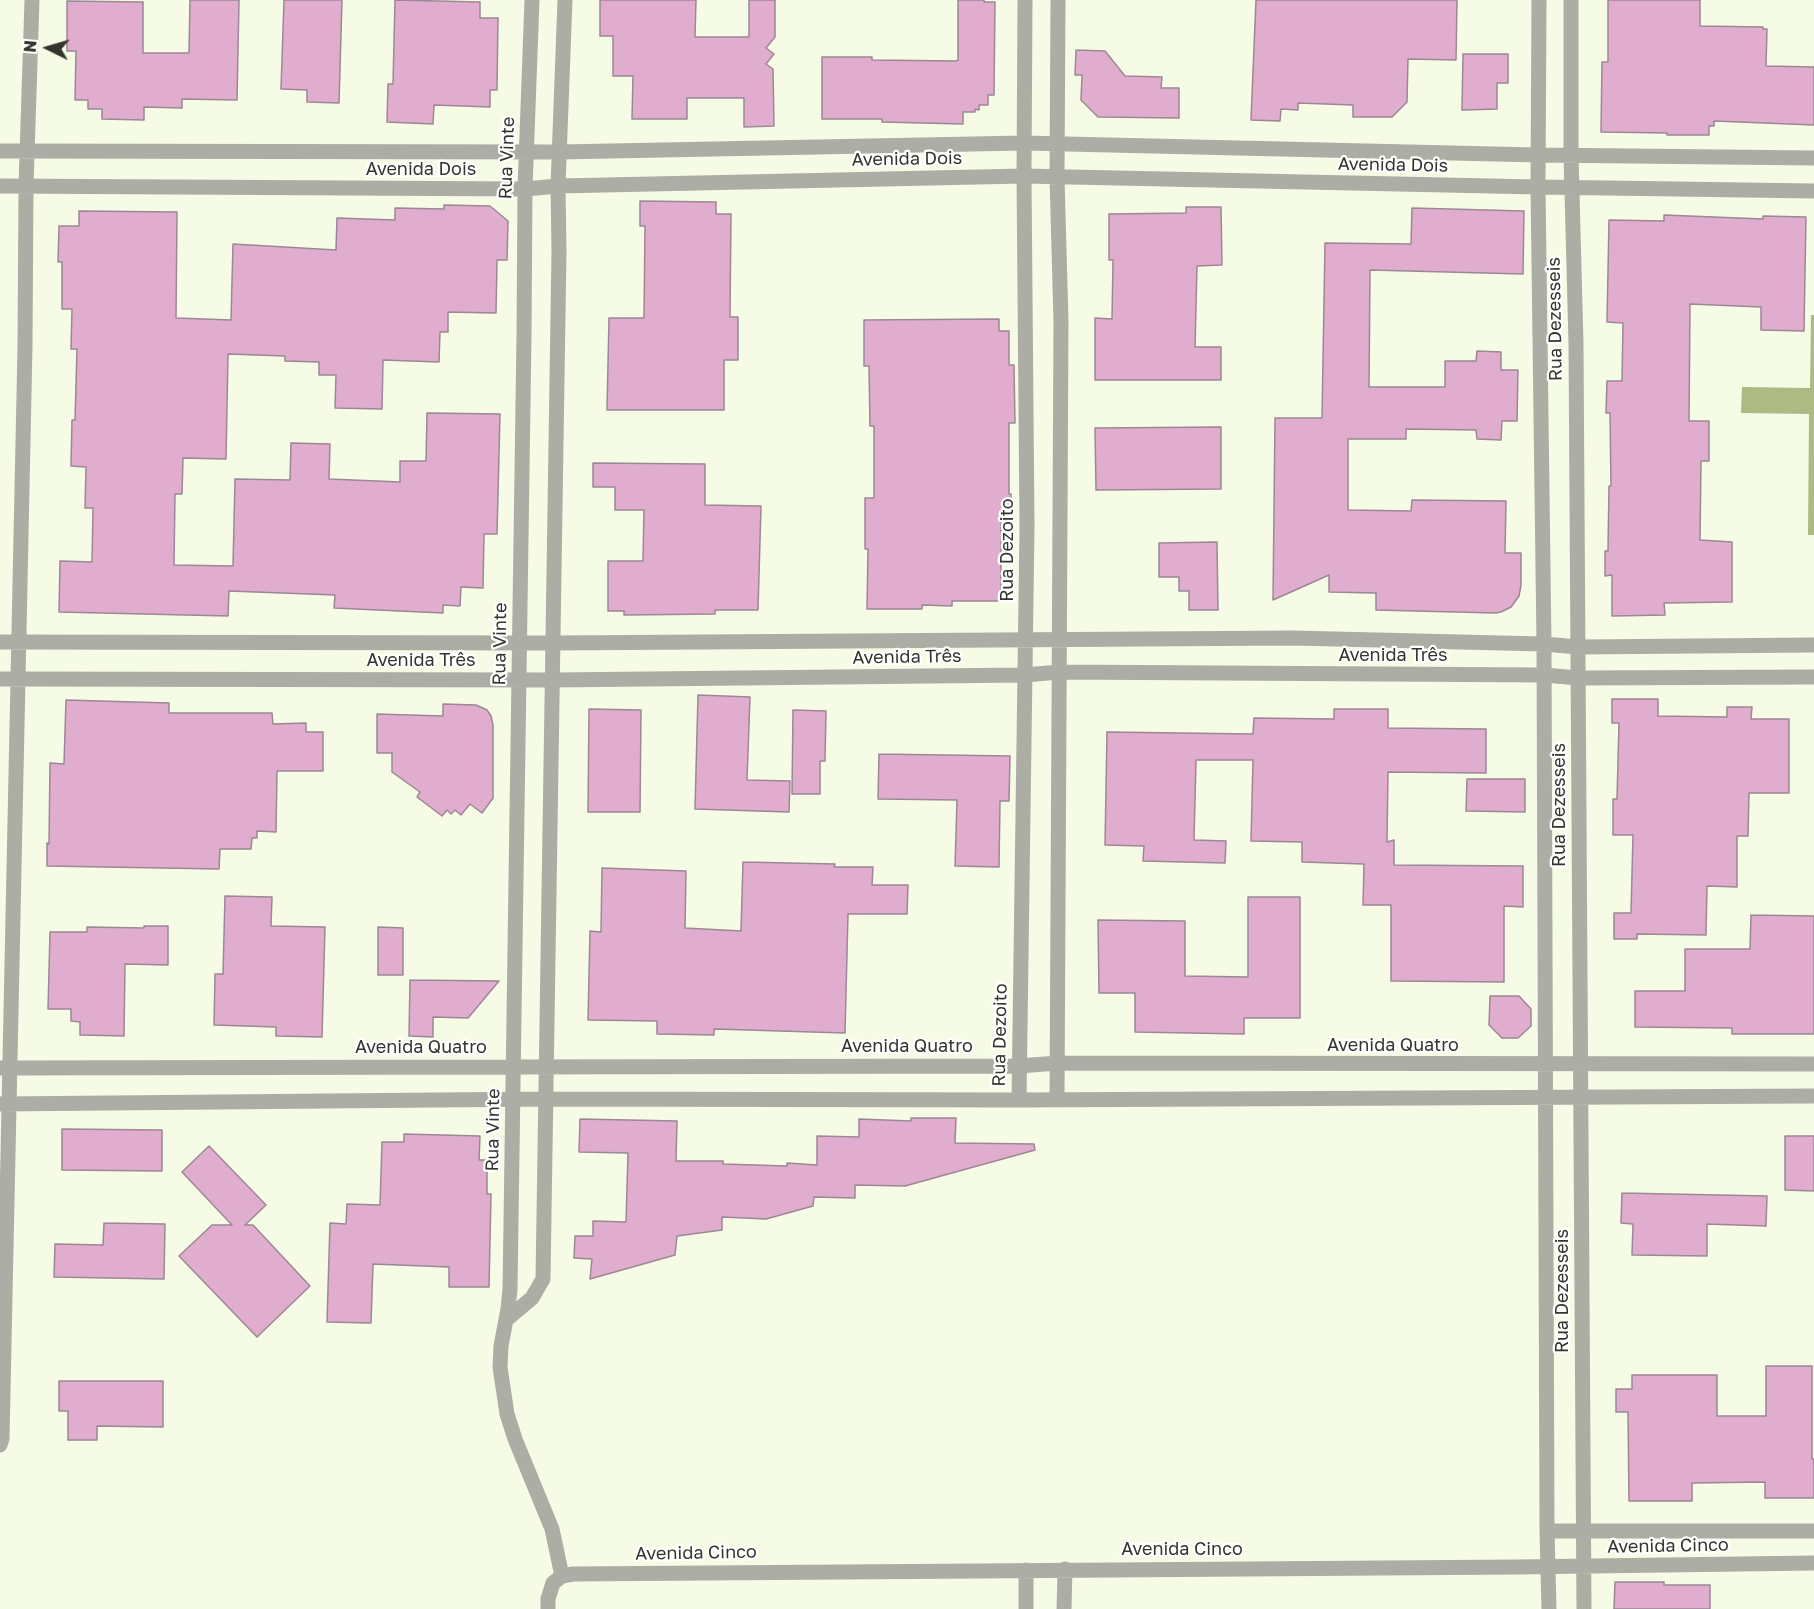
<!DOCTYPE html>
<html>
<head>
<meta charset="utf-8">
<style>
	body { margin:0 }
	#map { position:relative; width:1814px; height:1609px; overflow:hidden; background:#f6fbe6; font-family:"Golos Text",sans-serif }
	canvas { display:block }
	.north { position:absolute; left:18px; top:18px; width:60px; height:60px; -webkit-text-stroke:4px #fff; paint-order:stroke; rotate:275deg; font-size:16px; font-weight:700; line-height:24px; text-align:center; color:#34362e }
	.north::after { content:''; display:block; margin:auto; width:21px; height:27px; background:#34362e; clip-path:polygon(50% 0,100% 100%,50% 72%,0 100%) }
</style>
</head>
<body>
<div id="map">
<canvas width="1814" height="1609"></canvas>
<div class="north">N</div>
</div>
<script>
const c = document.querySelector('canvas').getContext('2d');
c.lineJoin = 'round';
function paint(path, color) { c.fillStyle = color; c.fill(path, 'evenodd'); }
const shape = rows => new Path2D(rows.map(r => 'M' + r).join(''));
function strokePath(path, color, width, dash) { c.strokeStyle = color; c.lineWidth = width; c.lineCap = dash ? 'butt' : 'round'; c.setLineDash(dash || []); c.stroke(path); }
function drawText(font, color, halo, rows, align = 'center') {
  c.font = font + ' "Golos Text",sans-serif'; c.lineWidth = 4.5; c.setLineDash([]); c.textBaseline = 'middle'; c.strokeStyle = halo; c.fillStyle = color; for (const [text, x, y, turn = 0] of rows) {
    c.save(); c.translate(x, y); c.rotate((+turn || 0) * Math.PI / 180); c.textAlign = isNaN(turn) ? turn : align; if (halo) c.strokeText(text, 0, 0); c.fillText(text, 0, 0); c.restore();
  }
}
const forest = shape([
	[1811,315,1814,315,1814,535,1808,535,1809,414,1741,413,1742,387,1810,388]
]);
const building = shape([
	[190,0,239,0,237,100,182,99,182,108,144,107,144,120,102,119,102,109,88,109,88,100,75,100,76,51,67,51,67,1,143,2,143,53,189,53,190,0],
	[284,0,342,0,339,103,307,102,307,90,281,89,284,0],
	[395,0,480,2,480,18,498,18,497,90,490,90,490,107,434,105,433,124,387,122,388,84,393,84,395,0],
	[600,0,696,0,695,37,749,37,749,0,775,0,775,37,766,48,774,54,766,64,773,69,774,126,744,127,744,98,687,98,687,119,632,119,633,76,613,76,613,36,600,36,600,0],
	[958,0,984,0,984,2,995,2,994,95,988,95,988,105,979,105,979,110,975,109,975,112,963,112,963,124,882,122,882,119,822,119,822,57,872,57,872,60,956,61,958,60,958,0],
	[1256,0,1457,0,1456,60,1408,59,1407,102,1392,117,1353,117,1353,105,1298,103,1298,110,1281,109,1280,121,1251,120,1256,0],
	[1608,0,1700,0,1700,26,1763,27,1763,29,1767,29,1766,66,1814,67,1814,125,1714,121,1714,126,1709,126,1709,135,1667,135,1667,133,1601,132,1602,62,1608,62,1608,0],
	[1076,50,1105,51,1125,76,1162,77,1161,88,1179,88,1179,118,1098,117,1081,100,1082,75,1075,75,1076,50],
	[1463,54,1508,54,1508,83,1497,83,1497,109,1462,110,1463,54],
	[640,201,716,202,716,214,731,214,730,317,738,317,738,360,724,360,724,410,607,410,609,318,644,318,645,226,640,226,640,201],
	[444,205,490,206,508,221,507,260,497,260,496,313,448,312,448,332,440,332,439,362,383,360,382,409,335,408,336,375,319,375,319,362,285,361,285,356,228,354,226,459,183,458,182,494,175,494,174,565,233,566,235,479,290,480,291,443,330,444,329,479,400,482,400,461,426,461,427,413,500,414,497,534,484,534,483,588,461,587,460,606,443,605,443,613,334,608,335,595,229,591,228,616,59,612,60,561,92,562,93,508,85,508,86,467,71,466,72,420,75,420,77,349,71,349,72,309,62,309,62,262,58,262,59,226,79,226,79,211,177,212,176,318,231,320,233,244,336,250,337,218,395,220,395,208,444,209,444,205],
	[1186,207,1221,207,1222,265,1197,266,1195,347,1221,347,1221,380,1095,380,1095,318,1112,319,1113,260,1109,260,1109,214,1186,213,1186,207],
	[1412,208,1524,211,1523,274,1370,270,1369,387,1445,387,1445,361,1476,361,1477,351,1501,352,1501,370,1518,370,1517,421,1502,421,1501,440,1477,439,1476,430,1406,429,1406,439,1348,439,1348,510,1411,511,1412,500,1506,501,1505,553,1521,553,1521,585,1519,596,1511,607,1501,612,1495,613,1376,610,1376,593,1329,592,1329,575,1273,600,1275,418,1322,418,1325,243,1411,244,1412,208],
	[1664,215,1763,219,1763,216,1806,217,1804,331,1761,330,1761,307,1690,304,1689,421,1709,421,1709,461,1701,461,1700,540,1732,542,1732,602,1664,603,1665,615,1612,616,1612,575,1605,576,1605,551,1608,551,1609,486,1611,486,1610,413,1606,413,1607,381,1622,381,1623,323,1607,322,1609,220,1664,221,1664,215],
	[999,319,999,331,1009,331,1009,365,1014,365,1015,423,1009,423,1009,494,1011,494,1011,518,1001,518,1001,601,952,601,952,606,922,605,922,609,867,609,868,549,865,549,865,498,874,498,874,426,870,426,869,366,864,366,864,320,999,319],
	[1221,427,1221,489,1096,490,1095,428,1221,427],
	[593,463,705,464,705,505,761,506,758,610,715,610,715,614,624,615,624,611,608,611,608,561,643,561,644,510,615,510,615,487,593,487,593,463],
	[1217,542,1218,610,1189,610,1189,591,1179,591,1179,577,1159,577,1159,543,1217,542],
	[698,695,750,697,747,780,790,781,789,812,695,809,698,695],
	[1612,699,1658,699,1658,716,1727,717,1727,707,1752,707,1751,719,1789,719,1789,793,1749,793,1748,836,1737,836,1737,887,1707,886,1706,935,1637,934,1637,939,1614,939,1614,913,1631,913,1633,835,1613,835,1613,799,1617,799,1619,723,1612,723,1612,699],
	[66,700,169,703,169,713,272,713,273,724,306,723,306,732,323,732,323,771,277,771,276,832,257,831,257,838,252,838,251,849,220,849,219,869,47,866,47,843,49,844,50,763,64,764,66,700],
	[443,704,476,705,487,710,491,716,493,725,493,798,482,813,470,804,461,815,455,810,451,814,447,810,442,816,417,797,420,792,392,772,392,753,377,753,377,714,443,716,443,704],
	[589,709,641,710,640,812,588,812,589,709],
	[1334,709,1388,709,1388,728,1486,729,1486,773,1388,772,1387,842,1394,840,1394,865,1523,866,1523,907,1504,906,1504,982,1391,981,1391,905,1363,905,1364,864,1302,862,1302,842,1251,841,1253,760,1196,760,1194,840,1226,841,1225,863,1143,861,1144,846,1105,845,1107,732,1253,734,1254,718,1334,719,1334,709],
	[793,710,826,711,825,761,820,761,820,794,792,794,793,710],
	[879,754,1010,756,1009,801,1000,801,999,867,955,866,957,800,878,799,879,754],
	[1467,779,1525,779,1525,812,1466,811,1467,779],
	[743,862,835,864,834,867,873,867,872,885,908,885,907,914,848,914,845,1033,714,1029,714,1035,657,1034,657,1021,588,1020,590,931,601,932,602,868,686,871,685,928,741,931,743,862],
	[225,896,272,897,271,926,325,927,322,1037,276,1036,276,1027,214,1025,215,974,223,974,225,896],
	[1248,897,1300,897,1300,1018,1244,1018,1244,1034,1135,1032,1135,993,1099,993,1098,920,1185,921,1185,976,1248,977,1248,897],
	[1751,915,1814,916,1814,1034,1732,1034,1732,1028,1635,1027,1635,991,1685,991,1685,949,1750,949,1751,915],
	[144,926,168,926,168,965,125,964,124,1036,80,1035,80,1022,71,1021,71,1009,48,1009,50,932,87,932,87,927,144,928,144,926],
	[378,927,403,928,403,975,378,975,378,927],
	[410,980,499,981,468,1018,433,1017,433,1037,409,1036,410,980],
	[1490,996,1519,996,1531,1009,1531,1026,1518,1038,1502,1038,1489,1025,1490,996],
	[911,1118,956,1118,955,1143,1034,1144,1035,1150,905,1186,855,1185,855,1198,814,1197,813,1206,766,1219,722,1217,722,1230,677,1236,675,1255,590,1279,592,1259,574,1258,575,1236,593,1236,593,1221,626,1222,628,1153,579,1152,580,1119,677,1121,676,1161,723,1161,723,1164,787,1166,787,1163,817,1165,817,1136,859,1137,859,1119,911,1121,911,1118],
	[62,1129,162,1130,162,1171,62,1170,62,1129],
	[404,1134,480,1136,479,1160,487,1160,487,1194,491,1194,489,1287,449,1287,449,1267,373,1264,371,1323,327,1322,330,1223,346,1224,347,1204,380,1205,382,1142,404,1142,404,1134],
	[1785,1136,1814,1136,1814,1191,1785,1190,1785,1136],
	[209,1146,266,1205,245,1225,253,1225,310,1286,257,1337,179,1256,212,1225,232,1225,182,1172,209,1146],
	[1622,1193,1767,1196,1766,1226,1707,1224,1707,1256,1632,1255,1633,1224,1621,1223,1622,1193],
	[104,1223,165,1224,164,1279,54,1277,55,1244,103,1245,104,1223],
	[1766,1366,1812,1366,1812,1459,1814,1459,1814,1498,1765,1498,1765,1482,1692,1483,1692,1501,1629,1501,1628,1412,1616,1412,1616,1389,1632,1389,1632,1375,1717,1375,1717,1416,1766,1416,1766,1366],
	[59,1381,163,1381,163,1427,97,1426,97,1440,68,1440,68,1411,59,1411,59,1381],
	[1615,1582,1664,1582,1664,1585,1710,1585,1710,1609,1614,1609,1615,1582]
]);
const minor = shape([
	[532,0,525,189,524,335,510,1289,508,1309,501,1346,500,1367,507,1414,515,1439,552,1529,562,1576],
	[1539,0,1538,187,1544,644,1547,1531,1549,1609],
	[1571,0,1571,155,1576,343,1584,1609],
	[0,151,559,152,1024,143,1538,155,1814,158],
	[0,186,525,189,558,186,1024,176,1538,187,1814,191],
	[0,642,554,643,1293,638,1544,644,1578,647,1814,645],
	[0,679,553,680,1025,675,1059,672,1544,675,1578,678,1814,677],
	[0,1068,1019,1066,1058,1063,1814,1064],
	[1057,1099,1061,321,1057,178,1058,0],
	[1019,1100,1027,527,1024,176,1025,0],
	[0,1104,546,1099,1019,1100,1814,1096],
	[506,1320,532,1298,543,1279,559,251,558,186,565,0],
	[0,1445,2,1439,25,346,26,186,32,0],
	[1547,1531,1814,1531],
	[1026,1570,1026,1609],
	[548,1609,548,1599,553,1583,562,1576,573,1574,1517,1567,1814,1563],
	[1064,1609,1065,1569]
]);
const streetNames = [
	["Rua Vinte",507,158,-88],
	["Avenida Dois",907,159,-1],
	["Avenida Dois",1393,165,1],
	["Avenida Dois",421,169],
	["Rua Dezesseis",1555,319,-91],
	["Rua Dezoito",1007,550,-90],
	["Rua Vinte",500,644,-89],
	["Avenida Três",1393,655],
	["Avenida Três",907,657,-1],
	["Avenida Três",421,660],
	["Rua Dezesseis",1559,805,-90],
	["Rua Dezoito",1000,1035,-89],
	["Avenida Quatro",1393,1045],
	["Avenida Quatro",907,1046],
	["Avenida Quatro",421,1047],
	["Rua Vinte",493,1130,-89],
	["Rua Dezesseis",1562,1291,-90],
	["Avenida Cinco",1668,1546,-1],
	["Avenida Cinco",1182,1549],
	["Avenida Cinco",696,1553,-1]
];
paint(forest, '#adba84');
paint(building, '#e1adce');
strokePath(building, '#9b8894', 1.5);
strokePath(minor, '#acaea5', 15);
drawText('18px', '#34362e', '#fff', streetNames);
</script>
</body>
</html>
